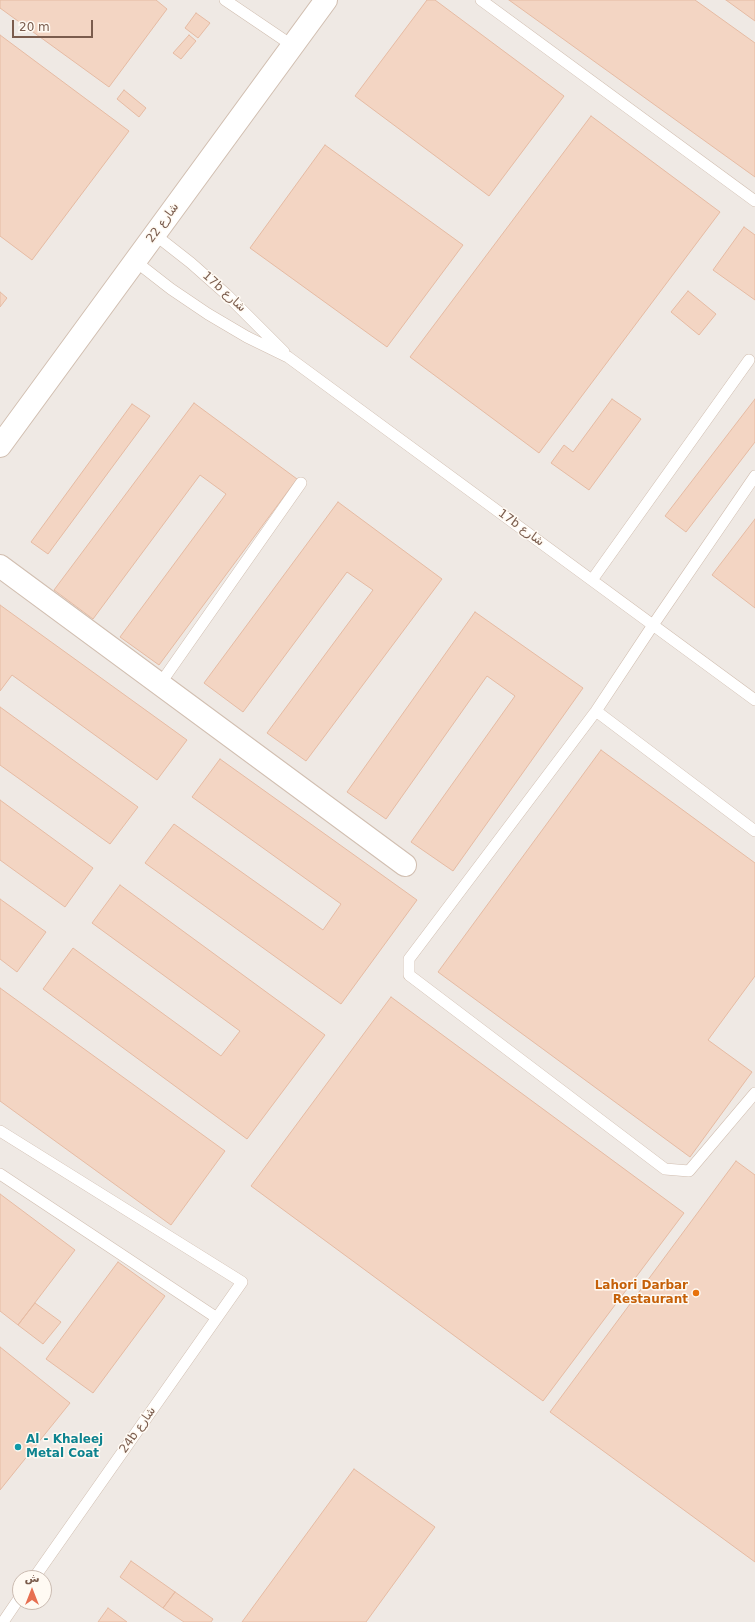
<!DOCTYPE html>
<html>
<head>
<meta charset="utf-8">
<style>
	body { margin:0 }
	#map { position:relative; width:755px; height:1622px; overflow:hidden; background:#fdf6ec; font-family:"DejaVu Sans",Vazirmatn,sans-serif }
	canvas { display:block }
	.north { position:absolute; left:12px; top:1570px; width:40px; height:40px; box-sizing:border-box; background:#fffaf3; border:1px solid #cabbb1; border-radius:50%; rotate:0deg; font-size:11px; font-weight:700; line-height:16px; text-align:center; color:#7a5c4d }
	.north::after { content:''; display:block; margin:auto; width:14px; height:18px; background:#e76f51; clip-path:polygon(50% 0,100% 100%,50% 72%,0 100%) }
	.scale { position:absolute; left:12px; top:20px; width:81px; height:18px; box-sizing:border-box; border:2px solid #7a5c4d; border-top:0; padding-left:5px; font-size:12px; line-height:14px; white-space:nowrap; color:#7a5c4d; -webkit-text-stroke:3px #fffaf3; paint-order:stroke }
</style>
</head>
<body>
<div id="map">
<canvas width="755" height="1622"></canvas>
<div class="north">ش</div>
<div class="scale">20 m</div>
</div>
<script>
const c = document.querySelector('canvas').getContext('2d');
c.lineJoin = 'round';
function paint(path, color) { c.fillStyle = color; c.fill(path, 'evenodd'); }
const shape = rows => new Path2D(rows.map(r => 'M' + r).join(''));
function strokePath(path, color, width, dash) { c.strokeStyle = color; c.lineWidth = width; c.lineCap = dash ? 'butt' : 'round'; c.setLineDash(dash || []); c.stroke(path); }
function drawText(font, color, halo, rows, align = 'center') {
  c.font = font + ' "DejaVu Sans",Vazirmatn,sans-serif'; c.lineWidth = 3; c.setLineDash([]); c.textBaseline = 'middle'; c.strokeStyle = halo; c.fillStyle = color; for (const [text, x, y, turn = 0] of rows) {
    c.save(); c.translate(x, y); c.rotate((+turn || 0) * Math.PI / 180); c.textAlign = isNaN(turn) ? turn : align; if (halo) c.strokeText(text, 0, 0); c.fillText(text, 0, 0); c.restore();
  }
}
const industrial = shape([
	[0,0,755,0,755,1622,0,1622],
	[20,1578,44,1578,44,1602,20,1602]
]);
const building = shape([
	[0,0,156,0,167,9,109,87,0,8,0,0],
	[427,0,435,0,564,96,489,196,355,96,427,0],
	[509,0,695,0,755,43,755,177,509,0],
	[726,0,755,0,755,21,726,0],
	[196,13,210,23,198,38,185,28,196,13],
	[0,35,129,131,32,260,0,236,0,35],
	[189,35,196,41,181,59,173,53,189,35],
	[124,90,146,108,139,117,117,99,124,90],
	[591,116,720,212,539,453,410,357,591,116],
	[325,145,463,245,387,347,250,248,325,145],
	[744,227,755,235,755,300,713,270,744,227],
	[688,291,716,314,699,335,671,312,688,291],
	[0,292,7,298,0,307,0,292],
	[612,399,641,419,589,490,551,463,564,445,573,452,612,399],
	[755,399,755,442,686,532,665,516,755,399],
	[194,403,297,479,159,665,120,637,226,494,200,475,93,619,54,590,194,403],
	[132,404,150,416,48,554,31,542,132,404],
	[338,502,442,579,306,761,267,733,373,590,347,572,243,712,204,683,338,502],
	[755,519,755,608,712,575,755,519],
	[0,605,187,740,157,780,12,675,0,691,0,605],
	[475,612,583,688,453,871,411,842,515,696,487,676,386,819,347,792,475,612],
	[0,707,138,807,110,844,0,765,0,707],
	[601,750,755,863,755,976,708,1040,752,1072,690,1157,438,972,601,750],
	[220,759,417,900,341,1004,145,863,174,824,323,930,341,904,192,797,220,759],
	[0,800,93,868,65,907,0,860,0,800],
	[120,885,325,1035,247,1139,43,989,73,948,221,1056,240,1031,92,923,120,885],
	[0,899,46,932,17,972,0,959,0,899],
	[0,988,225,1151,171,1225,0,1101,0,988],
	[391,997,684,1213,543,1401,251,1186,391,997],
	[736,1161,755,1175,755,1562,550,1412,736,1161],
	[0,1194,75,1250,18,1325,0,1311,0,1194],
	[118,1262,165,1296,93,1393,46,1359,118,1262],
	[35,1303,61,1322,43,1344,18,1325,35,1303],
	[0,1347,70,1403,0,1490,0,1347],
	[354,1469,435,1527,366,1622,242,1622,354,1469],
	[131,1561,175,1592,163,1608,120,1577,131,1561],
	[175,1592,213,1619,211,1622,184,1622,163,1608,175,1592],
	[108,1608,127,1622,98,1622,108,1608]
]);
const service = shape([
	[225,0,293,46],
	[481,0,755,201],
	[154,234,191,263,226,294,284,352],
	[135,261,171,289,208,314,247,337,288,357,755,700],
	[755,476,653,625,596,711,409,959,409,975,665,1169,689,1171,755,1093],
	[592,580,749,360],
	[160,684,301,483],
	[596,711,755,831],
	[0,1131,242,1282,34,1578],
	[0,1174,217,1318],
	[3,1622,20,1597]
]);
const minor = shape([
	[0,446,326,0],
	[0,566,405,865]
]);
const markers = [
	[696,1293,4,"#e8710a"],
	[18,1447,4,"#0f9aa8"]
];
const streetNames = [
	["شارع 22",163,223,-54],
	["17b شارع",224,292,42],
	["17b شارع",521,528,36],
	["24b شارع",138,1430,-55]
];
const foodNames = [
	["Lahori Darbar",688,1286],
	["Restaurant",688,1300]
];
const cultureNames = [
	["Al - Khaleej",26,1440],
	["Metal Coat",26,1454]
];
paint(industrial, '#efe9e4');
paint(building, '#f3d5c3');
strokePath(building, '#e6bba3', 1);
strokePath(service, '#d1beb0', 12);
strokePath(minor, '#d1beb0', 24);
strokePath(service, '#fff', 11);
strokePath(minor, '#fff', 22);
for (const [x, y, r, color] of markers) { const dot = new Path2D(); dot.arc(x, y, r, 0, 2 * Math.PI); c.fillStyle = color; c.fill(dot); strokePath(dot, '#fffaf3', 1.5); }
drawText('12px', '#7a5c4d', '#fffaf3', streetNames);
drawText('bold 12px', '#c56008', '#fffaf3', foodNames, 'right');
drawText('bold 12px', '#0d838f', '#fffaf3', cultureNames, 'left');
</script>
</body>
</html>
